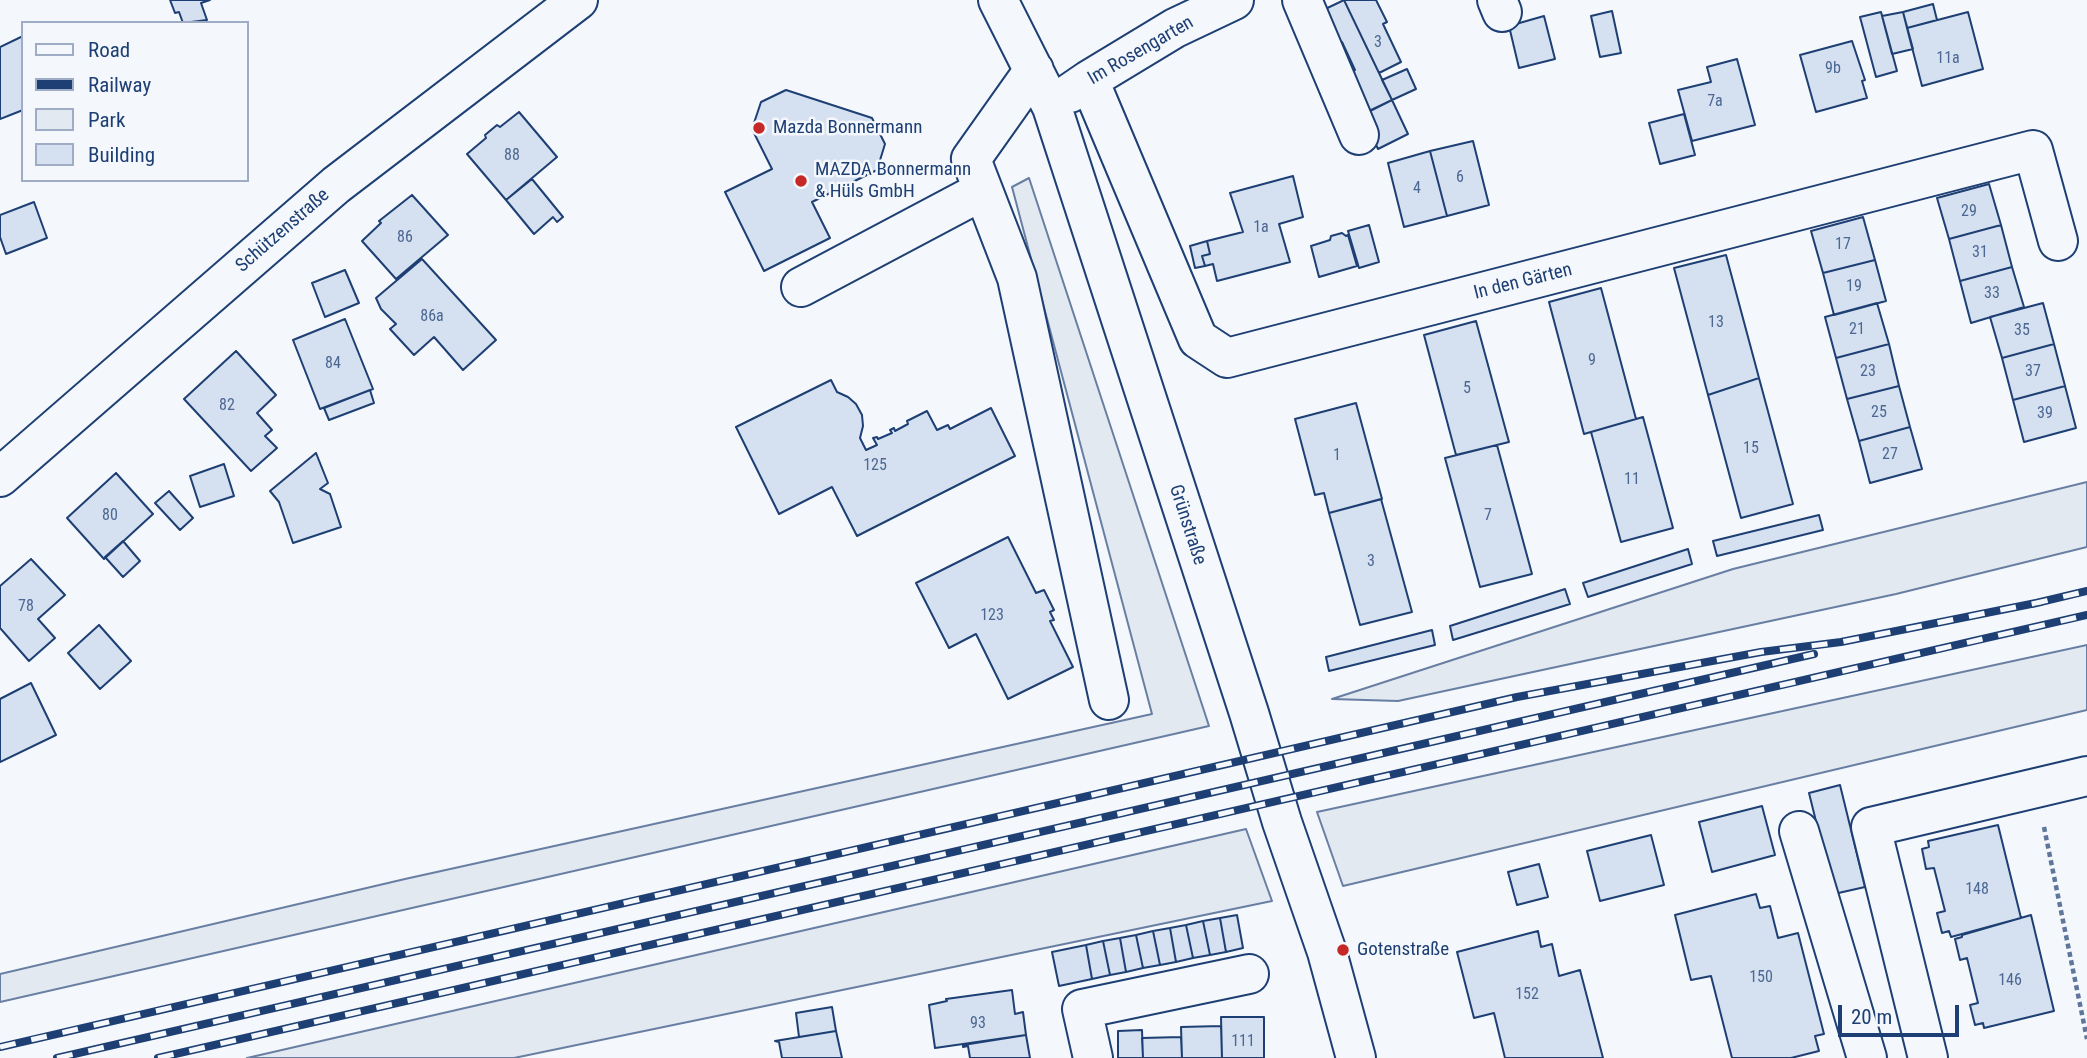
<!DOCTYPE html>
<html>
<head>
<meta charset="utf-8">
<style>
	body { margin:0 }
	#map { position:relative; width:2087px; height:1058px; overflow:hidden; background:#f4f7fb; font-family:"Roboto Condensed",sans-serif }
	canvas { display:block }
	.legend { position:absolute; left:21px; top:21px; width:228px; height:161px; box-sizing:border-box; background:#f4f7fb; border:2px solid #9eadc5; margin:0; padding:9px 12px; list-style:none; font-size:21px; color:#1d3f73 }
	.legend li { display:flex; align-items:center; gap:14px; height:35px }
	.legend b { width:35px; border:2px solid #9eadc5 }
	.scale { position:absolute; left:1838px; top:1005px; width:121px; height:32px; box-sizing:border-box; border:4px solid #1d3f73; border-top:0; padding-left:9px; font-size:21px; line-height:24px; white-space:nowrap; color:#1d3f73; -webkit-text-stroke:5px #f4f7fb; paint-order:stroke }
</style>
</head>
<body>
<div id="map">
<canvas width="2087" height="1058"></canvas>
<ul class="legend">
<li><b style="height:9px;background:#f4f7fb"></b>Road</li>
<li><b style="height:9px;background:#1d3f73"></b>Railway</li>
<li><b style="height:19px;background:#e3e9f0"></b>Park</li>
<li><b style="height:19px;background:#d5e0f0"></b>Building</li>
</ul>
<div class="scale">20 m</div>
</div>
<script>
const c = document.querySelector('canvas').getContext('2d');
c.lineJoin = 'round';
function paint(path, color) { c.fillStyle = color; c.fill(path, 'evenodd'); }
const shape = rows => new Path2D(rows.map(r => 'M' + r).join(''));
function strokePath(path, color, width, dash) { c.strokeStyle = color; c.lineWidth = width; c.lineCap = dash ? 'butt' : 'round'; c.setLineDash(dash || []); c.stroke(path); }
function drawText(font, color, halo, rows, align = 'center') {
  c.font = font + ' "Roboto Condensed",sans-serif'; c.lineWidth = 5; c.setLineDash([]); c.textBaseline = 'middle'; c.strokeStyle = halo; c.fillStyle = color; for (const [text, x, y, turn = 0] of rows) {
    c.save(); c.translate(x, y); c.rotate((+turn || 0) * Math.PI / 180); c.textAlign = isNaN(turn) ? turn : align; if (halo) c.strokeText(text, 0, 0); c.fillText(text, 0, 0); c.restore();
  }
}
const green = shape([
	[1029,178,1209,726,0,1002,0,974,405,879,1152,714,1012,187,1029,178],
	[2087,482,2087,547,1896,594,1398,701,1332,699,1733,569,2087,482],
	[2087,645,2087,710,1343,886,1317,812,2087,645],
	[1246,829,1272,901,514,1058,247,1058,1246,829]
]);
const building = shape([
	[170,0,210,0,201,3,207,20,183,23,179,12,175,13,170,0],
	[1344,0,1392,100,1367,112,1348,73,1355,70,1342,42,1335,45,1319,12,1344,0],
	[1344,0,1376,0,1387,22,1383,24,1401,62,1379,73,1344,0],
	[1933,4,1937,20,1907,28,1903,12,1933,4],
	[1612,11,1621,53,1600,57,1591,16,1612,11],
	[1881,12,1897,71,1876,77,1860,17,1881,12],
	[1903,12,1913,49,1892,54,1882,16,1903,12],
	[1968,12,1983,69,1922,86,1907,28,1968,12],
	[1544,16,1555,59,1519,68,1509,26,1544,16],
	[23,36,23,110,0,119,0,47,23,36],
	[1852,41,1865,80,1862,81,1867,98,1816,112,1800,55,1852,41],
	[1737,59,1755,125,1692,141,1678,90,1711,82,1707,67,1737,59],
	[1407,69,1416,89,1392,100,1382,80,1407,69],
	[786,90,872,118,885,144,877,170,812,202,830,238,764,271,725,192,772,169,752,129,761,102,786,90],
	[1392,100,1408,134,1378,149,1362,115,1392,100],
	[519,112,557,157,506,200,467,154,486,138,485,135,497,125,500,127,519,112],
	[1684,114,1695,155,1660,164,1649,123,1684,114],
	[1473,141,1489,205,1447,216,1430,151,1473,141],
	[1430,151,1447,216,1404,227,1388,163,1430,151],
	[1293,176,1303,217,1279,224,1290,262,1217,281,1213,264,1205,266,1202,256,1210,254,1207,241,1243,232,1230,193,1293,176],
	[532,179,563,217,557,222,553,217,534,234,506,200,532,179],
	[1989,184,2001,225,1949,239,1937,198,1989,184],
	[412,195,448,235,396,279,362,241,381,223,379,221,412,195],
	[34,202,47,238,6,254,0,237,0,215,34,202],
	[1863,217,1875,260,1823,273,1811,231,1863,217],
	[1369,225,1379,262,1359,268,1348,231,1369,225],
	[2001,225,2012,267,1960,281,1949,239,2001,225],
	[1342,233,1346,236,1348,235,1357,266,1319,277,1311,246,1330,240,1331,236,1342,233],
	[1207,241,1210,254,1202,256,1205,266,1195,268,1190,246,1207,241],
	[1726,255,1759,378,1708,395,1674,268,1726,255],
	[422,259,496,340,463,370,434,337,414,355,390,329,396,324,381,309,376,298,422,259],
	[1875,260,1886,301,1834,315,1823,273,1875,260],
	[2012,267,2024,307,1971,323,1960,281,2012,267],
	[345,270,359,303,325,317,312,283,345,270],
	[1601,288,1636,419,1584,434,1549,302,1601,288],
	[1877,303,1889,344,1836,358,1825,317,1877,303],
	[2043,303,2054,344,2002,358,1990,317,2043,303],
	[345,319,373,389,320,409,293,340,345,319],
	[1476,321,1509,442,1456,455,1424,335,1476,321],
	[1889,344,1899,386,1847,399,1836,358,1889,344],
	[2054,344,2065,386,2013,400,2002,358,2054,344],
	[236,351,276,395,257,413,272,430,265,436,277,448,251,471,184,399,236,351],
	[1759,378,1793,504,1741,518,1708,395,1759,378],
	[831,380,837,392,848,397,856,404,862,415,863,426,860,438,866,450,877,445,873,438,877,437,878,439,892,433,890,430,894,428,895,431,908,424,907,421,927,411,937,430,948,425,950,429,991,408,1015,456,857,536,832,487,779,514,736,427,831,380],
	[1899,386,1910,427,1859,441,1847,399,1899,386],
	[2065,386,2076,428,2024,442,2013,400,2065,386],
	[370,390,374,403,329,420,324,408,370,390],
	[1356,403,1382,499,1329,513,1324,493,1315,495,1295,419,1356,403],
	[1643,417,1673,528,1621,542,1591,432,1643,417],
	[1910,427,1922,469,1870,483,1859,441,1910,427],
	[1497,445,1532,574,1480,587,1445,458,1497,445],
	[316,453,328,483,320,489,330,494,341,527,293,543,279,502,270,491,316,453],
	[224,464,234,496,200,507,190,476,224,464],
	[116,473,153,514,104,559,67,518,116,473],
	[169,491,193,518,180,530,155,503,169,491],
	[1381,499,1412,612,1360,625,1329,513,1381,499],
	[1819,515,1823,530,1717,556,1713,541,1819,515],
	[1008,537,1036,593,1044,590,1054,610,1050,612,1054,620,1050,621,1073,667,1008,699,976,634,949,648,916,583,1008,537],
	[123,541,140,561,123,577,105,557,123,541],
	[1688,549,1692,564,1588,597,1583,583,1688,549],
	[31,559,65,595,38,619,55,638,29,661,0,628,0,586,31,559],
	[1565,589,1570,604,1453,640,1450,626,1565,589],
	[99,625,131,661,100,689,68,653,99,625],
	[1432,630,1435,645,1329,671,1326,657,1432,630],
	[31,683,56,735,0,762,0,699,31,683],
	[1840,785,1865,887,1834,894,1809,793,1840,785],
	[1762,806,1775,855,1712,872,1699,822,1762,806],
	[1998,825,2021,918,1951,937,1949,931,1942,933,1937,913,1945,911,1934,868,1926,869,1922,849,1929,847,1928,841,1998,825],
	[1651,835,1664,885,1600,901,1587,851,1651,835],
	[1539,864,1548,897,1517,905,1508,872,1539,864],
	[1756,894,1760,908,1770,906,1778,938,1798,933,1824,1034,1815,1036,1819,1051,1791,1058,1732,1058,1711,976,1691,980,1675,915,1756,894],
	[1237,915,1243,948,1226,952,1220,918,1237,915],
	[2031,915,2054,1011,1984,1028,1983,1023,1975,1025,1970,1005,1978,1003,1967,958,1960,960,1955,939,1962,937,1962,935,2031,915],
	[1220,918,1226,952,1210,955,1203,921,1220,918],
	[1203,921,1210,955,1193,958,1186,925,1203,921],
	[1186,925,1193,958,1176,962,1170,928,1186,925],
	[1170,928,1176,962,1160,965,1153,931,1170,928],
	[1153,931,1160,965,1143,968,1136,935,1153,931],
	[1538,931,1541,947,1552,944,1559,976,1580,970,1603,1058,1505,1058,1494,1013,1474,1018,1457,952,1538,931],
	[1136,935,1143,968,1126,972,1120,938,1136,935],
	[1120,938,1126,972,1110,975,1103,941,1120,938],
	[1103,941,1110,975,1092,979,1086,945,1103,941],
	[1086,945,1092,979,1059,986,1052,952,1086,945],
	[1012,990,1015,1014,1023,1012,1026,1035,935,1048,929,1005,947,1001,946,999,1012,990],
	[832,1007,836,1031,799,1037,796,1013,832,1007],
	[1221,1017,1264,1017,1264,1058,1222,1058,1221,1017],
	[1221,1026,1222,1058,1182,1058,1181,1027,1221,1026],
	[1142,1030,1143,1058,1118,1058,1118,1031,1142,1030],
	[836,1031,842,1058,782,1058,779,1042,775,1041,836,1031],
	[1026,1035,1030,1058,970,1058,968,1046,963,1047,963,1045,1026,1035],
	[1181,1037,1182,1058,1143,1058,1142,1038,1181,1037]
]);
const path = shape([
	[2044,827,2087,1039]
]);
const minor = shape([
	[998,0,1052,107,1249,713,1282,822,1327,952,1356,1058],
	[1302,0,1359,135],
	[1497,0,1502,12],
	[1034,70,971,159,1017,278,1109,700],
	[1089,80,1198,339,1227,358,2033,150,2058,241],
	[1070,93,1089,80,1175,28,1234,0],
	[801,287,982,191],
	[1799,831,1867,1058],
	[1093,1058,1082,1009,1249,974],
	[1928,1058,1871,827,2087,776]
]);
const major = shape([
	[0,477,336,185,578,0]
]);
const rail = shape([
	[2032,604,2087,591],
	[0,1047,1517,697,1761,652,1841,642,2041,602],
	[57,1058,1814,654],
	[158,1058,2087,615]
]);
const markers = [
	[759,128,7,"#c62828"],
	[801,181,7,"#c62828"],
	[1343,950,7,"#c62828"]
];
const numberNames = [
	["3",1378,43],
	["11a",1948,59],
	["9b",1833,69],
	["7a",1715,102],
	["88",512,156],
	["6",1460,178],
	["4",1417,189],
	["29",1969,212],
	["1a",1261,228],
	["86",405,238],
	["17",1843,245],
	["31",1980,253],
	["19",1854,287],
	["33",1992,294],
	["86a",432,317],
	["13",1716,323],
	["21",1857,330],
	["35",2022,331],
	["9",1592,361],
	["84",333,364],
	["23",1868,372],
	["37",2033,372],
	["5",1467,389],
	["82",227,406],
	["25",1879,413],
	["39",2045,414],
	["15",1751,449],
	["27",1890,455],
	["1",1337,456],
	["125",875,466],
	["11",1632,480],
	["80",110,516],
	["7",1488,516],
	["3",1371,562],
	["78",26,607],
	["123",992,616],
	["148",1977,890],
	["150",1761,978],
	["146",2010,981],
	["152",1527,995],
	["93",978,1024],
	["111",1243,1042]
];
const streetNames = [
	["Im Rosengarten",1141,51,-30],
	["Schützenstraße",283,231,-41],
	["In den Gärten",1523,282,-14],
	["Grünstraße",1187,525,72]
];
const poiNames = [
	["Mazda Bonnermann",773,128],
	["MAZDA Bonnermann",815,170],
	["& Hüls GmbH",815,192],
	["Gotenstraße",1357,950]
];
paint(green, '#e3e9f0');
strokePath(green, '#687fa3', 2);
paint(building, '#d5e0f0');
strokePath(building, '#1d3f73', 2);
strokePath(minor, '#1d3f73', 42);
strokePath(major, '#1d3f73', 42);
strokePath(path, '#5e769c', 4.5, [5, 3.5]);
strokePath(minor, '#f4f7fb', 38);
strokePath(major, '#f4f7fb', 38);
strokePath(rail, '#1d3f73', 8);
strokePath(rail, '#f4f7fb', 5, [16]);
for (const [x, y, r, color] of markers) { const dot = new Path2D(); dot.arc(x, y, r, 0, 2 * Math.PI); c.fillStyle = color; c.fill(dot); strokePath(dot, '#f4f7fb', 2.5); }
drawText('16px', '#4b6792', null, numberNames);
drawText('19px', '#1d3f73', '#f4f7fb', streetNames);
drawText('19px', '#1d3f73', '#f4f7fb', poiNames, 'left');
</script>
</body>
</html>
